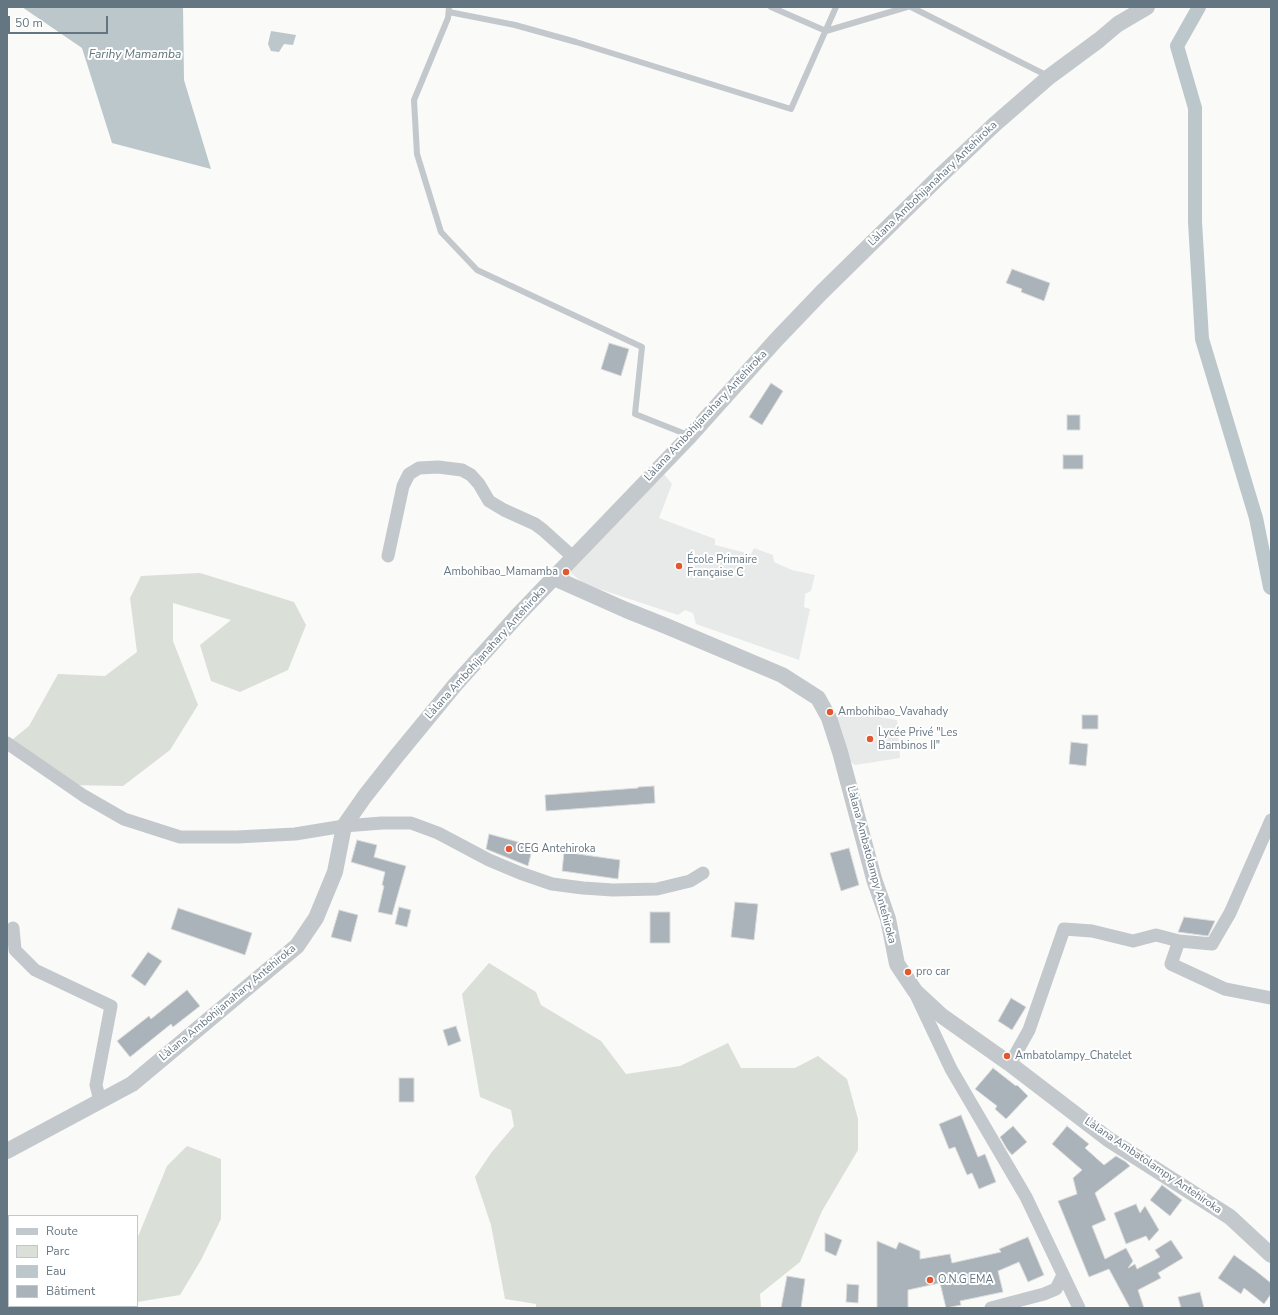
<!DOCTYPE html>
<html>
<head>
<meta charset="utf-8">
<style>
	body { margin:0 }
	#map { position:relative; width:1278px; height:1315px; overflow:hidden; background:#fafaf8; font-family:"Nunito Sans",sans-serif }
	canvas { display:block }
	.frame { position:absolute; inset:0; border:8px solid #657683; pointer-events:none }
	.legend { position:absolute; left:8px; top:1215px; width:130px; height:92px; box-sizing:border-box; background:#fff; border:1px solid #c1c8cd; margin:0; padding:5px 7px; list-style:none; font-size:12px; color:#657683 }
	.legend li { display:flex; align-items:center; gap:8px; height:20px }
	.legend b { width:20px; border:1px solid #c1c8cd }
	.scale { position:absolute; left:8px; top:16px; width:100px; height:18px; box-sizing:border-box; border:2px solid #657683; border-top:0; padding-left:5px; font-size:12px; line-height:14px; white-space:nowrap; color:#657683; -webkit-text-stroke:3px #fff; paint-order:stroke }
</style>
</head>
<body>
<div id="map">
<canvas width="1278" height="1315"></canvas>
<div class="frame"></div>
<ul class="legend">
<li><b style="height:5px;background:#c3c8cc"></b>Route</li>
<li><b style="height:11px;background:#dadfd7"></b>Parc</li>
<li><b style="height:11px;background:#bbc7cb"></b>Eau</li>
<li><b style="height:11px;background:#aab3b9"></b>Bâtiment</li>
</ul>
<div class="scale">50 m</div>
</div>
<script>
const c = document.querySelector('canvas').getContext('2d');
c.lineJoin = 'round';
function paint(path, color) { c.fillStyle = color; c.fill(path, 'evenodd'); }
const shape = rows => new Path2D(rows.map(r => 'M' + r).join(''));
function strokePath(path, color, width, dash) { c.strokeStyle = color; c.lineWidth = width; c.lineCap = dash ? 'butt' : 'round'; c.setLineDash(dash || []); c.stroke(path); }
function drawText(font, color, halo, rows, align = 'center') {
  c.font = font + ' "Nunito Sans",sans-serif'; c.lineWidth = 4; c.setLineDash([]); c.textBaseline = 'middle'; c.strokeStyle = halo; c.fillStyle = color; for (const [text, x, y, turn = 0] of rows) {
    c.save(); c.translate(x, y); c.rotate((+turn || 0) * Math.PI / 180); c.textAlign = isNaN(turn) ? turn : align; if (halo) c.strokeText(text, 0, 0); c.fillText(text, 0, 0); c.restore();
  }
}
const built = shape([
	[663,473,672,484,659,518,715,539,715,545,751,554,754,548,773,555,774,562,792,570,815,575,811,591,805,594,804,607,810,609,799,660,696,624,693,613,685,610,678,615,584,584,570,572],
	[838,710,897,720,900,758,855,765,849,761,834,715]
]);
const green = shape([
	[200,573,294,602,306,625,288,670,240,692,211,681,200,645,231,620,173,603,173,641,198,705,170,750,123,786,67,785,8,743,29,726,58,674,105,676,137,652,130,598,141,576],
	[489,963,536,992,541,1005,601,1041,626,1074,680,1066,728,1043,741,1068,795,1068,818,1056,847,1079,858,1119,858,1150,822,1211,800,1262,760,1294,761,1308,536,1308,536,1304,505,1299,491,1225,475,1177,491,1153,514,1126,511,1110,480,1097,462,994],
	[187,1146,221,1159,221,1219,201,1260,180,1295,137,1302,137,1239,167,1166]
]);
const water = shape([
	[22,7,183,7,184,80,211,169,112,143,82,48],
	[271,31,296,35,293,45,284,44,279,52,271,51,268,44]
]);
const canal = shape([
	[1199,7,1177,46,1195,108,1195,222,1202,339,1256,518,1270,587,1271,588]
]);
const building = shape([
	[1012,269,1050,283,1044,301,1021,292,1022,289,1006,283,1012,269],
	[609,343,629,349,621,376,601,369,609,343],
	[771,383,783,391,762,425,749,417,771,383],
	[1067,415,1080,415,1080,430,1067,430,1067,415],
	[1063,455,1083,455,1083,469,1063,469,1063,455],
	[1082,715,1098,715,1098,729,1082,729,1082,715],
	[1071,742,1088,744,1086,766,1069,764,1071,742],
	[654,786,655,803,546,811,545,795,638,788,638,787,654,786],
	[489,834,533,846,528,866,486,849,489,834],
	[357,840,377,845,374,857,406,866,392,915,378,912,384,886,382,885,385,872,351,862,357,840],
	[849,848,859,885,841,891,830,853,849,848],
	[564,852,620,860,618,879,562,871,564,852],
	[735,902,758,904,754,940,731,937,735,902],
	[399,907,411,910,407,927,395,924,399,907],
	[178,908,252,933,245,955,171,929,178,908],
	[339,910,358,915,351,942,331,937,339,910],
	[650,912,670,912,670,943,650,943,650,912],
	[1184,917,1215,921,1208,936,1178,932,1184,917],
	[148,952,162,961,145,986,131,976,148,952],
	[187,990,200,1006,173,1027,171,1024,130,1057,117,1041,149,1016,151,1019,187,990],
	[1011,998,1026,1007,1012,1030,998,1021,1011,998],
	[456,1026,461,1041,448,1046,443,1030,456,1026],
	[993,1068,1016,1086,1017,1085,1028,1096,1006,1119,995,1109,997,1106,975,1089,993,1068],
	[399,1078,414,1078,414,1102,399,1102,399,1078],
	[961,1115,978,1157,985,1154,996,1182,979,1189,972,1173,967,1175,955,1147,949,1149,939,1124,961,1115],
	[1013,1126,1027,1142,1012,1155,1007,1149,1000,1137,1013,1126],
	[1067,1126,1089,1144,1085,1148,1104,1165,1116,1156,1126,1162,1130,1166,1095,1193,1106,1220,1092,1226,1105,1259,1126,1248,1133,1261,1128,1268,1135,1264,1137,1269,1160,1257,1155,1250,1171,1240,1183,1258,1158,1273,1161,1278,1138,1290,1144,1308,1130,1308,1109,1269,1089,1277,1058,1201,1077,1194,1073,1178,1082,1170,1052,1144,1067,1126],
	[1162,1185,1182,1200,1170,1216,1150,1200,1162,1185],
	[1136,1204,1140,1213,1145,1206,1159,1230,1149,1241,1146,1236,1126,1244,1114,1213,1136,1204],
	[825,1233,842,1240,836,1256,825,1251,825,1233],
	[1028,1237,1044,1275,1028,1282,1019,1262,998,1271,1003,1292,960,1301,961,1305,946,1308,940,1283,908,1290,908,1308,877,1308,877,1241,896,1249,899,1242,920,1251,920,1259,950,1254,952,1263,1001,1252,999,1249,1028,1237],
	[1234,1255,1256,1271,1271,1283,1271,1294,1264,1304,1244,1288,1241,1294,1218,1278,1234,1255],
	[787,1276,805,1279,801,1308,781,1308,787,1276],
	[847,1284,859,1285,858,1303,846,1302,847,1284],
	[1200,1292,1204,1308,1181,1308,1178,1297,1200,1292]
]);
const service = shape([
	[449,7,448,18,414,100,417,154,441,232,477,270,642,347,635,414,688,435],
	[771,7,826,31,907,7],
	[911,7,1048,76],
	[449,12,515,25,576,42,791,109,836,7]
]);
const minor = shape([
	[388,556,403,486,409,474,419,468,438,467,462,470,471,475,479,484,489,501,504,510,535,524,543,530,573,557],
	[7,743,84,796,124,819,180,837,237,837,295,834,344,826,382,823,411,823,438,833,489,860,520,873,552,884,583,888,613,890,657,889,690,881,703,873],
	[1271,820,1230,913,1212,944,1179,941,1171,964,1225,989,1271,998],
	[13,928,15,950,35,970,111,1006,96,1085,100,1101],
	[916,995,951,1069,1026,1197,1079,1308],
	[1010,1064,1029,1030,1064,929,1092,931,1133,941,1156,935,1179,941],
	[991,1308,1044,1294,1056,1289,1063,1275]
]);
const tertiary = shape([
	[554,578,626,610,666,626,782,675,818,698,829,718,840,752,874,879,888,919,897,964,915,991,942,1016,1010,1064,1108,1139,1230,1217,1271,1255],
	[7,1151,132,1084,297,946,316,918,335,872,344,826,365,796,395,758,455,685,518,615,690,436,776,340,821,293,938,178,995,124,1049,77,1099,40,1118,24,1147,7]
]);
const markers = [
	[679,566,4,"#e4572e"],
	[566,572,4,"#e4572e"],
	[830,712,4,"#e4572e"],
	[870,739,4,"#e4572e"],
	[509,849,4,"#e4572e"],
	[908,972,4,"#e4572e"],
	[1007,1056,4,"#e4572e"],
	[930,1280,4,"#e4572e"]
];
const streetNames = [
	["Làlana Ambohijanahary Antehiroka",933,184,-44],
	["Làlana Ambohijanahary Antehiroka",706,416,-47],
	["Làlana Ambohijanahary Antehiroka",486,653,-48],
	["Làlana Ambatolampy Antehiroka",871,865,75],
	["Làlana Ambohijanahary Antehiroka",228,1003,-40],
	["Làlana Ambatolampy Antehiroka",1153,1166,34]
];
const poiNames = [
	["École Primaire",687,560],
	["Française C",687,573],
	["Ambohibao_Mamamba",558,572,"right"],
	["Ambohibao_Vavahady",838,712],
	["Lycée Privé \"Les",878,733],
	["Bambinos II\"",878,746],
	["CEG Antehiroka",517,849],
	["pro car",916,972],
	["Ambatolampy_Chatelet",1015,1056],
	["O.N.G EMA",938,1280]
];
const waterNames = [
	["Farihy Mamamba",135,55]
];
paint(built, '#e8e9e9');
paint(green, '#dadfd7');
paint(water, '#bbc7cb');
strokePath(canal, '#bbc7cb', 14);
paint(building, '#aab3b9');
strokePath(building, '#dcdcda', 1);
strokePath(service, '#c3c8cc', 6);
strokePath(minor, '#c3c8cc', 13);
strokePath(tertiary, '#c3c8cc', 16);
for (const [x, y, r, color] of markers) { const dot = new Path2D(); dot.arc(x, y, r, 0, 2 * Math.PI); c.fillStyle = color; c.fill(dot); strokePath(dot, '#fff', 1.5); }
drawText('11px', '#657683', '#fff', streetNames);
drawText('11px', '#657683', '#fff', poiNames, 'left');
drawText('italic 12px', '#60757c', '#fff', waterNames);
</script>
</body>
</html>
